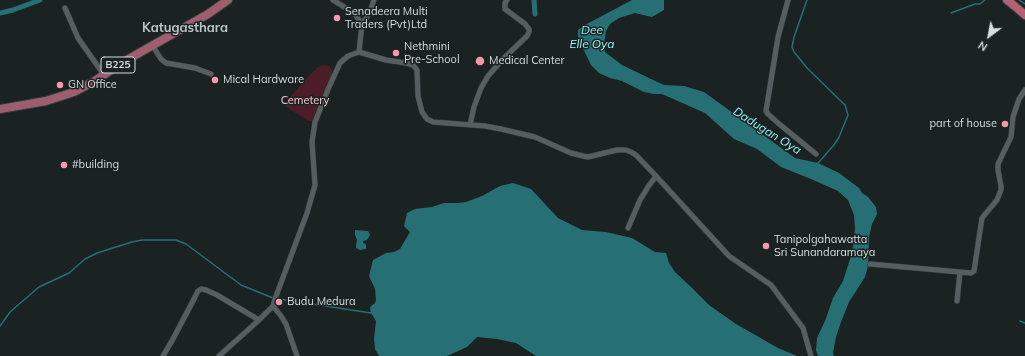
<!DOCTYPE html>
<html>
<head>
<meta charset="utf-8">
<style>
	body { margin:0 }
	#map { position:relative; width:1025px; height:356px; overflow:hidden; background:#1a2222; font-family:Mulish,sans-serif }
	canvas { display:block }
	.north { position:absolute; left:969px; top:16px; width:40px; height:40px; -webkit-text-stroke:3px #1a2222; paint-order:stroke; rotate:212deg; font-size:11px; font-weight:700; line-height:16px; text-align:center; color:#d8ddde }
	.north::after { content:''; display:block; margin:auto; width:14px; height:18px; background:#d8ddde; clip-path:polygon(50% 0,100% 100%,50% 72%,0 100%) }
</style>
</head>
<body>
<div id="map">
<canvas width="1025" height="356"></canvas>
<div class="north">N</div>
</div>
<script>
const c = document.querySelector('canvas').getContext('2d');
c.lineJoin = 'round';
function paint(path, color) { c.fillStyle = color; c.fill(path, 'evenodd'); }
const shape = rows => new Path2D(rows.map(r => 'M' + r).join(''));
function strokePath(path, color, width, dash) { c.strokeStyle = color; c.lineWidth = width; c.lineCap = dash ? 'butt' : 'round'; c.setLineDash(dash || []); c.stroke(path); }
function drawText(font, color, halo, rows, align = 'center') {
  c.font = font + ' Mulish,sans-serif'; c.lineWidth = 3; c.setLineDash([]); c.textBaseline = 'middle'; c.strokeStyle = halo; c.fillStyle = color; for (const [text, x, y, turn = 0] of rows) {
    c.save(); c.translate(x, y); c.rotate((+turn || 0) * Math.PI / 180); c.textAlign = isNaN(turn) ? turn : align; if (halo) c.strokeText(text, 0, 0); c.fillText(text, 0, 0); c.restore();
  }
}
const green = shape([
	[324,65,329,66,332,70,331,78,325,88,312,121,308,121,291,110,285,105,287,100,304,81,318,67]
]);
const water = shape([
	[632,0,664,0,664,10,652,17,635,13,619,18,610,24,606,31,604,44,605,52,622,65,651,79,664,85,684,86,704,92,795,158,818,163,839,173,859,188,862,193,868,197,876,207,877,214,872,224,869,237,868,266,865,277,849,302,841,322,836,337,833,353,834,356,818,356,816,350,817,338,825,321,833,298,843,281,852,253,855,229,854,215,848,200,838,191,811,179,781,167,757,149,734,139,705,113,662,94,654,94,644,92,622,81,610,78,599,73,591,65,578,38,578,30,583,26],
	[513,183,531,189,558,218,582,230,606,232,632,238,655,252,666,253,669,263,675,272,690,286,709,305,736,324,778,348,797,356,536,356,516,343,497,339,477,337,467,347,447,356,379,356,375,349,374,339,376,321,371,313,370,307,375,303,376,300,375,289,369,276,373,260,386,253,394,252,400,249,410,232,404,226,407,213,415,209,432,207,444,203,457,203,466,202,482,196,500,186],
	[355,230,368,231,370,235,367,240,363,241,363,243,366,244,366,249,360,250,356,248,356,246,357,240,355,235]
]);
const stream = shape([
	[807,0,794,37,792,47,794,52,807,68,845,105,848,115,839,137,834,145,818,163],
	[1019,0,1025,4],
	[951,13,975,4,980,4,985,0],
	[1020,321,1025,323],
	[0,326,10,312,39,287,69,273,85,259,97,253,132,242,142,240,176,240,186,244,241,285,273,298,371,313]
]);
const canal = shape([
	[534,0,535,14],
	[0,13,13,10,40,0]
]);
const minor = shape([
	[333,0,354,13,362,24,359,52],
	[788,0,778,37,766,111,768,114,778,123,816,154],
	[65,8,78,38,104,75],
	[362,24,369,14,374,0],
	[152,45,161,59,166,63,195,68,211,74],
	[359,52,386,60,406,63,413,65,417,70,418,96,422,112,427,119,433,122,485,126,501,129,535,137,571,153,583,156,588,157,617,150,626,150,631,152,636,155,656,176,729,256,771,285,803,328,811,356],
	[470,125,474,107,481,88,488,76,503,59,527,36,529,32,529,29,525,24,505,9,505,3,507,0],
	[628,228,640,200,648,187,656,176],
	[870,264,960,272,971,273,974,271,982,218,997,200,1001,190,1001,186,998,170,998,164,1011,137,1013,117,1019,99,1025,90],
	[957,301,960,272],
	[273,306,281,316,286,324,297,356],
	[163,356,173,339,194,299,198,291,201,289,206,290,217,295,259,320,273,306,275,299,307,213,315,185,312,142,315,122,329,87,340,63,348,56,359,52],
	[219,356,259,320]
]);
const primary = shape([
	[0,109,46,101,74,92,93,82,125,61,208,14,228,0]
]);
const trunk = shape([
	[1007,0,1017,8,1025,15]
]);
const markers = [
	[337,18,4,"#f29aac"],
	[396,53,4,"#f29aac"],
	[480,61,5,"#f29aac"],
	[215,80,4,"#f29aac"],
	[60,85,4,"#f29aac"],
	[1005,124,4,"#f29aac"],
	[64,165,4,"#f29aac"],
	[766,246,4,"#f29aac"],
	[279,302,4,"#f29aac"]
];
const shields = [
	[118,65,34]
];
const shieldNames = [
	["B225",118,65]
];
const poiNames = [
	["Senadeera Multi",345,12],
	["Traders (Pvt)Ltd",345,25],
	["Nethmini",404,47],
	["Pre-School",404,60],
	["Medical Center",489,61],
	["Mical Hardware",223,80],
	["GN Office",68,85],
	["part of house",997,124,"right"],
	["#building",72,165],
	["Tanipolgahawatta",774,240],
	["Sri Sunandaramaya",774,253],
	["Budu Medura",287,302]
];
const parkNames = [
	["Cemetery",305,101]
];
const waterNames = [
	["Dee",592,30],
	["Elle Oya",592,44],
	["Dadugan Oya",767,131,32]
];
const quarterNames = [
	["Katugasthara",185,28]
];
paint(green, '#4c1d29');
paint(water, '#267075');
strokePath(stream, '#267075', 1.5);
strokePath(canal, '#267075', 5);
strokePath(minor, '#383d3e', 6);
strokePath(primary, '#383d3e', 10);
strokePath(trunk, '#383d3e', 10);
strokePath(minor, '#555f5f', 5);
strokePath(primary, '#9d5e6f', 8);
strokePath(trunk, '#b55e74', 8);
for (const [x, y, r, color] of markers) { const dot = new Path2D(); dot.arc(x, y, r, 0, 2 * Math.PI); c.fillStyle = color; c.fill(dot); strokePath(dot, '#1a2222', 1.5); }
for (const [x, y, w] of shields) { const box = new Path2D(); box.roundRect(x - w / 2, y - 8, w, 16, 3); c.fillStyle = '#1a2222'; c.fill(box); strokePath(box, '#d8ddde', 1); }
drawText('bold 10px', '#d8ddde', null, shieldNames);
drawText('11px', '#d8ddde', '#1a2222', poiNames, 'left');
drawText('11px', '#fdc9d3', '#1a2222', parkNames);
drawText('italic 12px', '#96f4fb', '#1a2222', waterNames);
drawText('bold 13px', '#bbc6c7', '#1a2222', quarterNames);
</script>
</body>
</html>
